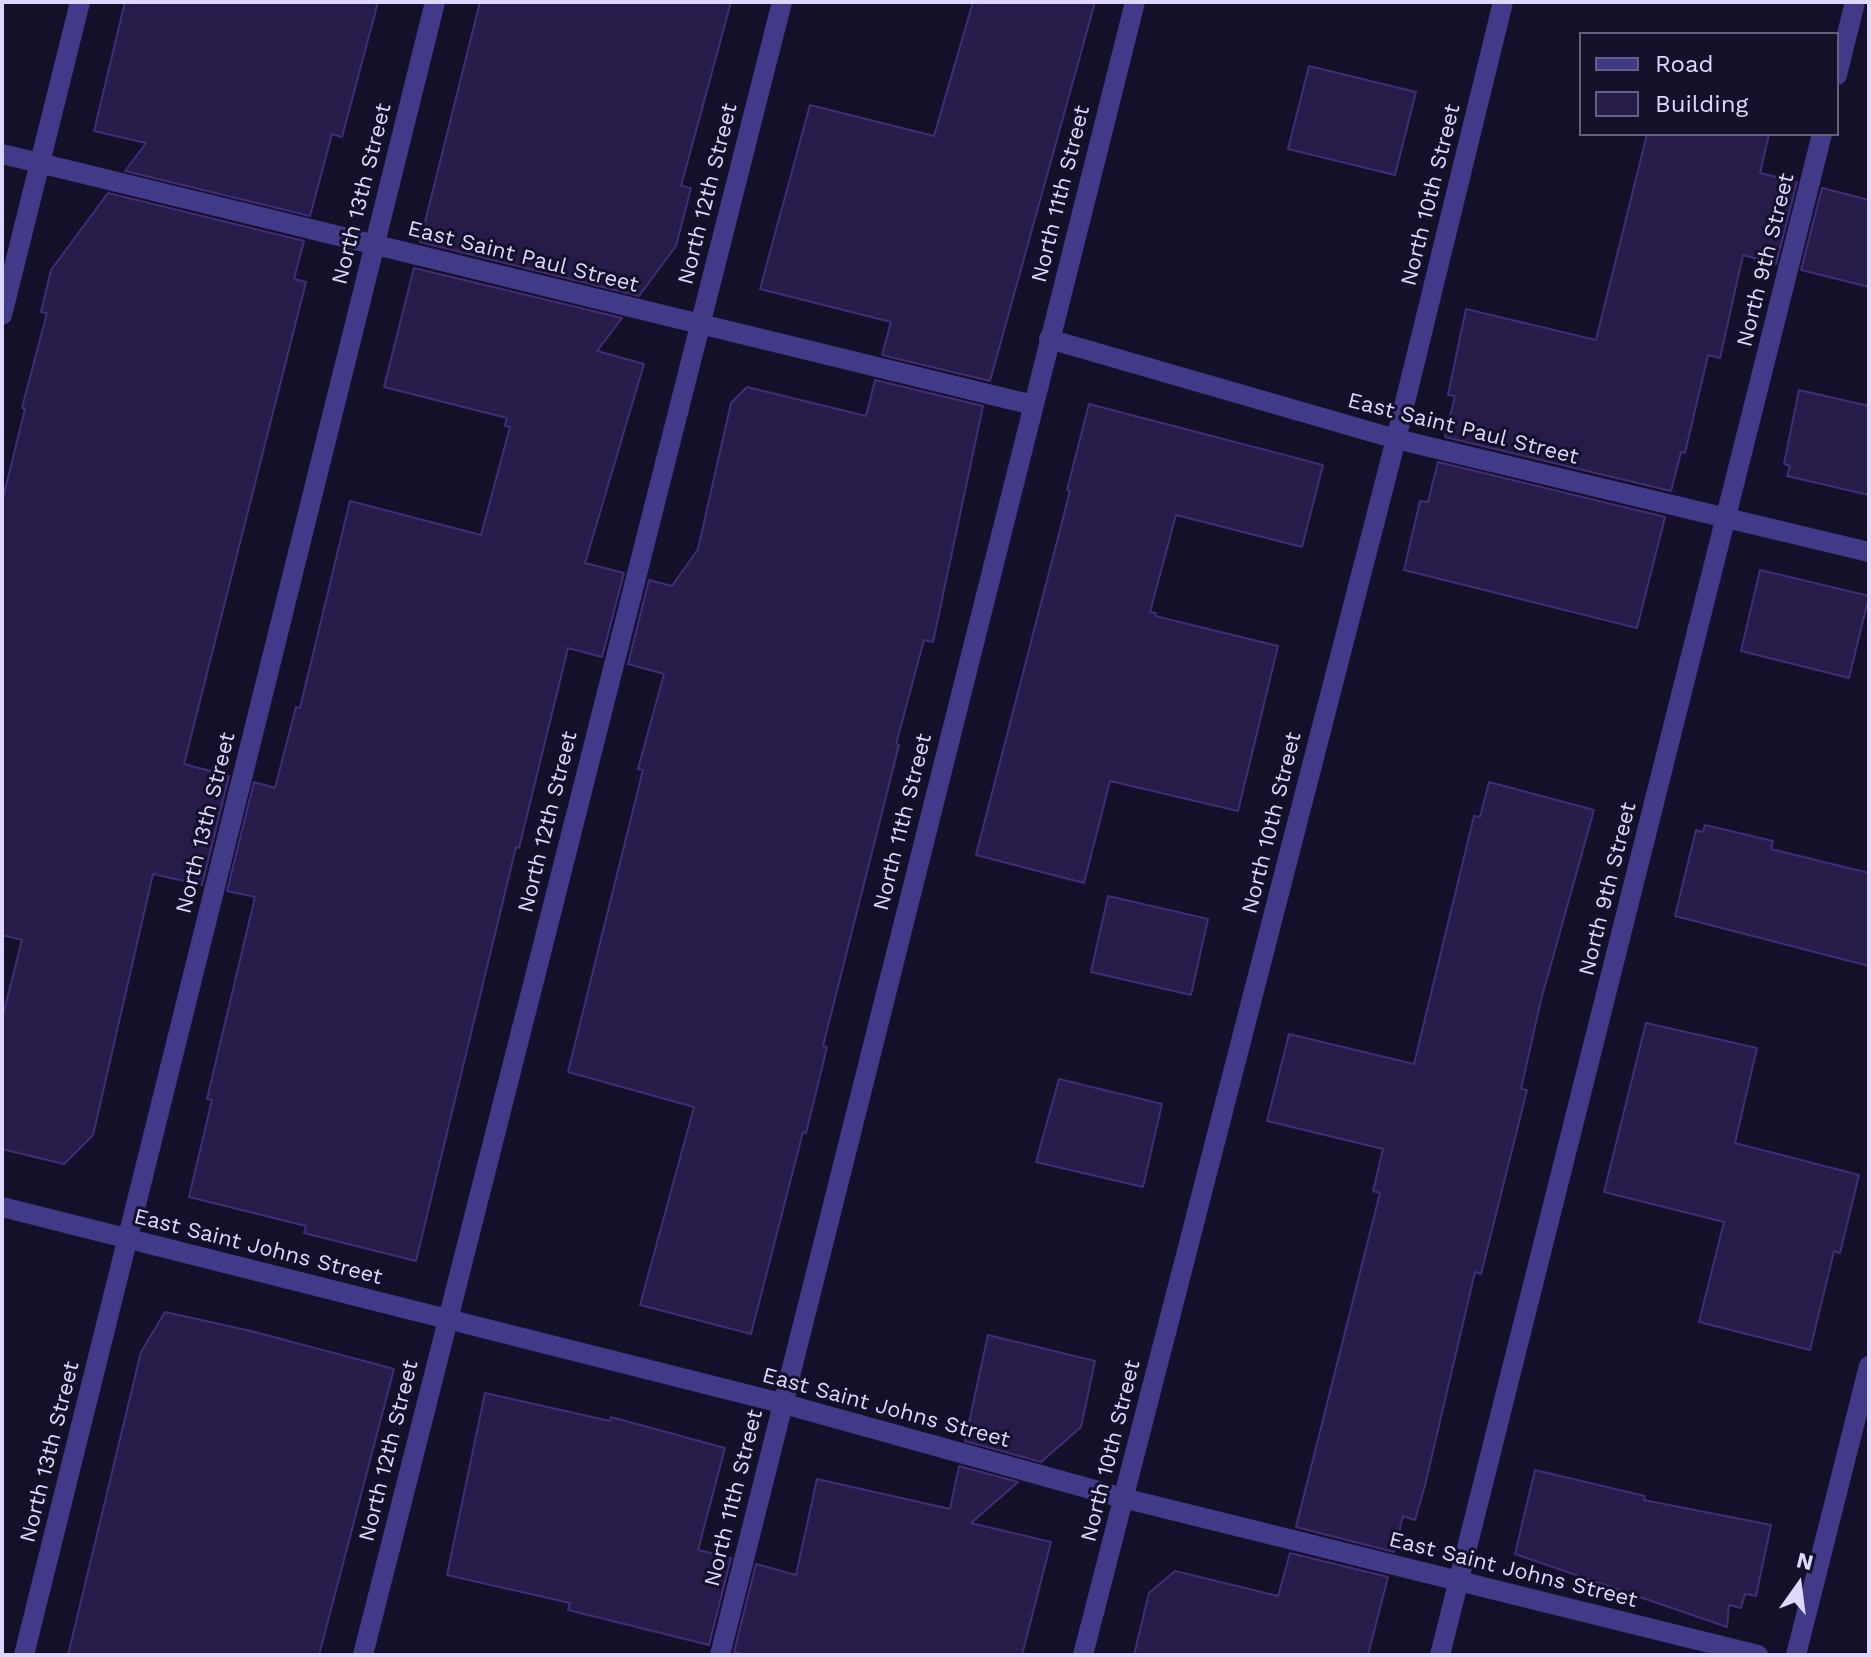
<!DOCTYPE html>
<html>
<head>
<meta charset="utf-8">
<style>
	body { margin:0 }
	#map { position:relative; width:1871px; height:1657px; overflow:hidden; background:#151029; font-family:"Work Sans",sans-serif }
	canvas { display:block }
	.frame { position:absolute; inset:0; border:4px solid #ded7ff; pointer-events:none }
	.legend { position:absolute; left:1579px; top:32px; width:260px; height:104px; box-sizing:border-box; background:#151029; border:2px solid #65607f; margin:0; padding:10px 14px; list-style:none; font-size:24px; color:#ded7ff }
	.legend li { display:flex; align-items:center; gap:16px; height:40px }
	.legend b { width:40px; border:2px solid #65607f }
	.north { position:absolute; left:1759px; top:1545px; width:80px; height:80px; -webkit-text-stroke:6px #151029; paint-order:stroke; rotate:14deg; font-size:22px; font-weight:700; line-height:32px; text-align:center; color:#ded7ff }
	.north::after { content:''; display:block; margin:auto; width:28px; height:36px; background:#ded7ff; clip-path:polygon(50% 0,100% 100%,50% 72%,0 100%) }
</style>
</head>
<body>
<div id="map">
<canvas width="1871" height="1657"></canvas>
<div class="frame"></div>
<ul class="legend">
<li><b style="height:10px;background:#413a88"></b>Road</li>
<li><b style="height:22px;background:#271b4a"></b>Building</li>
</ul>
<div class="north">N</div>
</div>
<script>
const c = document.querySelector('canvas').getContext('2d');
c.lineJoin = 'round';
function paint(path, color) { c.fillStyle = color; c.fill(path, 'evenodd'); }
const shape = rows => new Path2D(rows.map(r => 'M' + r).join(''));
function strokePath(path, color, width, dash) { c.strokeStyle = color; c.lineWidth = width; c.lineCap = dash ? 'butt' : 'round'; c.setLineDash(dash || []); c.stroke(path); }
function drawText(font, color, halo, rows, align = 'center') {
  c.font = font + ' "Work Sans",sans-serif'; c.lineWidth = 6; c.setLineDash([]); c.textBaseline = 'middle'; c.strokeStyle = halo; c.fillStyle = color; for (const [text, x, y, turn = 0] of rows) {
    c.save(); c.translate(x, y); c.rotate((+turn || 0) * Math.PI / 180); c.textAlign = isNaN(turn) ? turn : align; if (halo) c.strokeText(text, 0, 0); c.fillText(text, 0, 0); c.restore();
  }
}
const building = shape([
	[125,2,378,2,342,137,332,134,310,216,125,171,146,143,94,131,125,2],
	[480,2,731,2,681,186,691,188,676,246,639,296,420,242,480,2],
	[973,2,1095,2,990,381,882,355,891,322,760,289,810,105,934,136,973,2],
	[1309,66,1416,92,1395,175,1288,149,1309,66],
	[1647,134,1769,134,1760,173,1797,182,1776,264,1743,255,1720,358,1708,355,1685,453,1681,452,1671,491,1445,437,1455,396,1448,395,1466,309,1596,340,1647,134],
	[1822,188,1869,200,1869,287,1801,270,1822,188],
	[108,193,304,241,294,279,306,282,184,764,229,776,202,885,153,874,93,1135,64,1164,2,1149,2,1019,22,940,2,935,2,502,25,409,22,408,47,313,41,312,51,270,108,193],
	[414,268,622,318,597,351,644,364,585,563,624,573,602,657,568,648,519,848,516,847,416,1261,304,1233,306,1226,189,1197,212,1100,207,1099,255,897,227,891,254,782,275,788,296,707,300,708,350,501,481,535,510,427,505,426,507,418,384,387,414,268],
	[875,380,983,406,933,642,924,640,896,744,899,745,823,1046,827,1047,806,1133,803,1132,751,1334,640,1305,694,1107,568,1072,643,770,638,769,664,674,628,664,649,580,672,586,698,549,731,403,747,387,866,416,875,380],
	[1799,390,1869,406,1869,495,1787,476,1790,466,1784,464,1799,390],
	[1089,404,1323,465,1302,547,1176,515,1150,612,1156,613,1155,616,1278,646,1238,811,1110,781,1084,883,976,855,1070,491,1067,490,1089,404],
	[1438,462,1665,517,1637,628,1404,570,1420,501,1428,502,1438,462],
	[1760,570,1869,596,1849,678,1741,651,1760,570],
	[1489,782,1594,810,1541,1000,1521,1089,1527,1090,1481,1274,1475,1272,1425,1485,1415,1520,1403,1516,1394,1552,1296,1527,1380,1193,1373,1191,1383,1149,1267,1121,1289,1034,1414,1064,1474,816,1480,817,1489,782],
	[1705,825,1773,841,1771,849,1869,873,1869,966,1675,916,1696,830,1703,832,1705,825],
	[1108,896,1208,919,1191,995,1091,972,1108,896],
	[1646,1023,1757,1048,1735,1143,1859,1175,1840,1253,1834,1251,1810,1350,1699,1322,1724,1222,1604,1192,1646,1023],
	[1059,1079,1162,1104,1143,1187,1036,1162,1059,1079],
	[165,1312,251,1331,394,1369,319,1655,68,1655,141,1352,165,1312],
	[988,1335,1095,1361,1081,1427,1041,1462,965,1441,988,1335],
	[485,1393,610,1421,611,1417,725,1448,698,1550,731,1558,709,1645,568,1610,570,1603,447,1575,485,1393],
	[959,1466,1018,1482,971,1523,1051,1542,1022,1655,748,1655,734,1652,756,1564,796,1575,817,1479,950,1509,959,1466],
	[1535,1470,1645,1496,1644,1500,1771,1525,1756,1596,1745,1594,1741,1608,1729,1605,1727,1627,1515,1554,1535,1470],
	[1290,1553,1388,1577,1368,1655,1134,1655,1149,1593,1175,1571,1278,1596,1290,1553]
]);
const minor = shape([
	[1837,75,1855,2],
	[2,154,1033,405],
	[2,315,80,2],
	[1049,339,1396,439,1869,552],
	[2,1207,781,1403,1123,1498,1758,1655],
	[24,1655,435,2],
	[363,1655,782,2],
	[720,1655,1135,2],
	[1083,1655,1396,439,1503,2],
	[1440,1655,1822,134],
	[1796,1655,1869,1366]
]);
const streetNames = [
	["North 13th Street",362,194,-76],
	["North 12th Street",708,194,-76],
	["North 11th Street",1061,194,-76],
	["North 10th Street",1431,195,-76],
	["East Saint Paul Street",523,257,14],
	["North 9th Street",1766,260,-76],
	["East Saint Paul Street",1463,429,14],
	["North 12th Street",548,822,-76],
	["North 11th Street",903,822,-76],
	["North 13th Street",206,823,-76],
	["North 10th Street",1272,823,-76],
	["North 9th Street",1608,889,-76],
	["East Saint Johns Street",258,1247,14],
	["East Saint Johns Street",886,1408,15],
	["North 12th Street",389,1451,-76],
	["North 10th Street",1111,1451,-76],
	["North 13th Street",50,1452,-76],
	["North 11th Street",734,1498,-76],
	["East Saint Johns Street",1513,1570,14]
];
paint(building, '#271b4a');
strokePath(building, '#402d76', 2);
strokePath(minor, '#413a88', 20);
drawText('22px', '#ded7ff', '#151029', streetNames);
</script>
</body>
</html>
